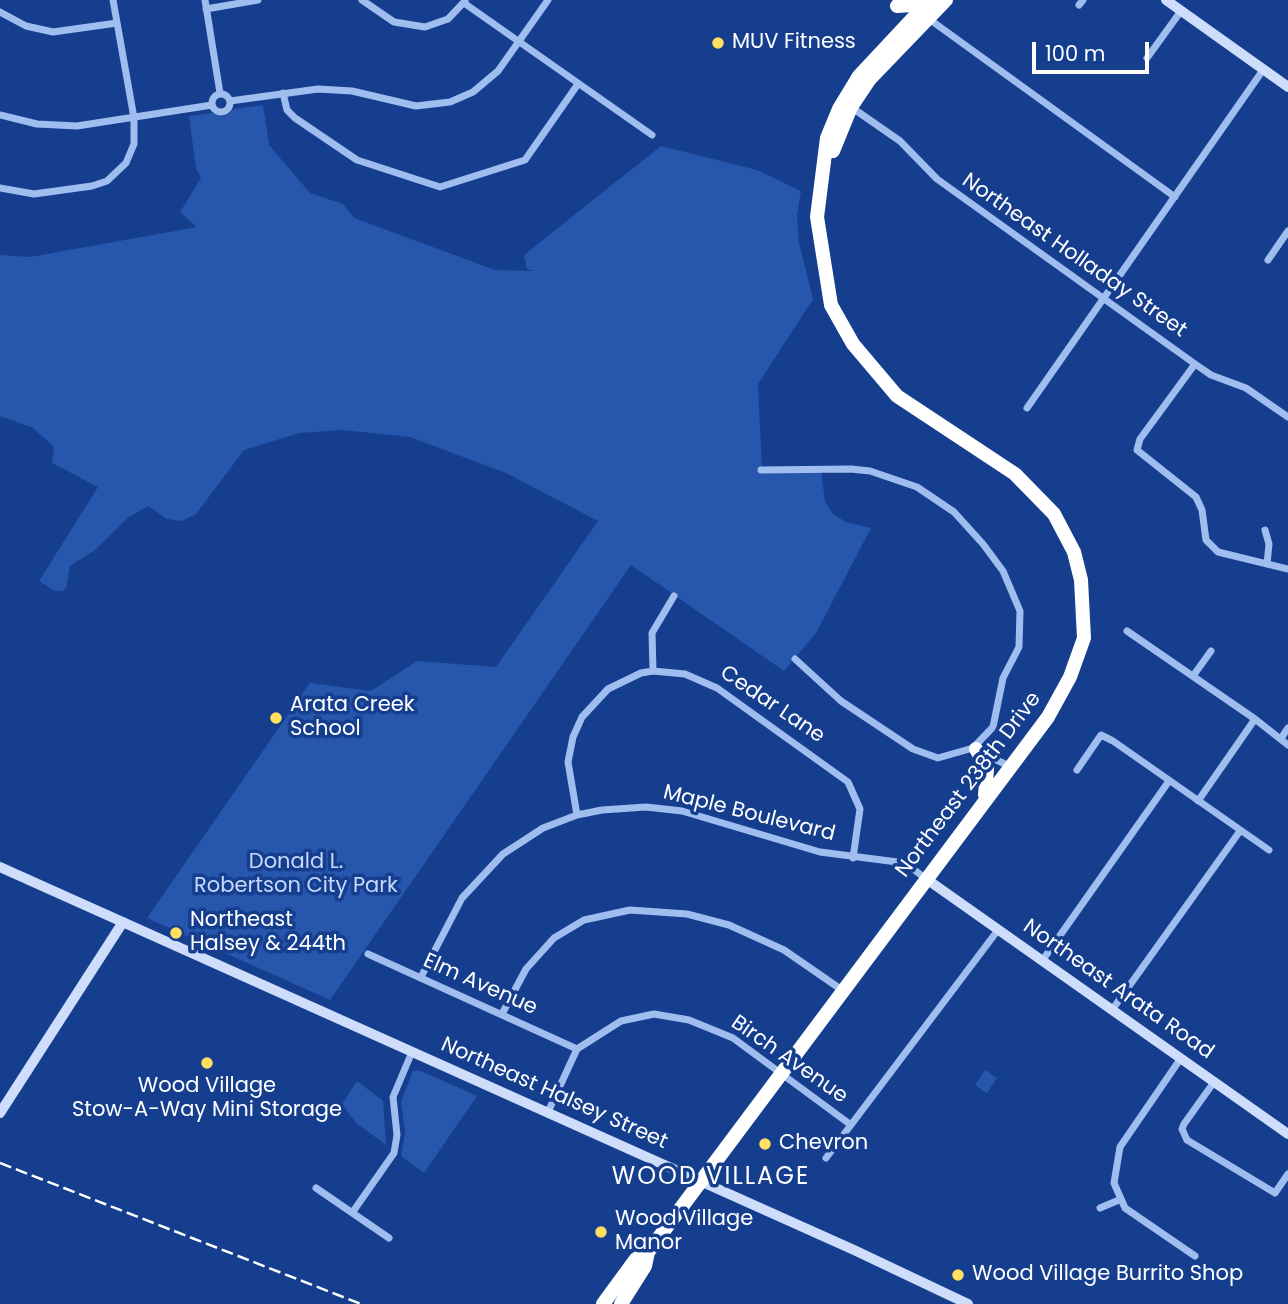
<!DOCTYPE html>
<html>
<head>
<meta charset="utf-8">
<style>
	body { margin:0 }
	#map { position:relative; width:1288px; height:1304px; overflow:hidden; background:#153e8e; font-family:Poppins,sans-serif }
	canvas { display:block }
	.scale { position:absolute; left:1032px; top:42px; width:117px; height:32px; box-sizing:border-box; border:4px solid #fff; border-top:0; padding-left:9px; font-size:21px; line-height:24px; white-space:nowrap; color:#fff; -webkit-text-stroke:5px #153e8e; paint-order:stroke }
</style>
</head>
<body>
<div id="map">
<canvas width="1288" height="1304"></canvas>
<div class="scale">100 m</div>
</div>
<script>
const c = document.querySelector('canvas').getContext('2d');
c.lineJoin = 'round';
function paint(path, color) { c.fillStyle = color; c.fill(path, 'evenodd'); }
const shape = rows => new Path2D(rows.map(r => 'M' + r).join(''));
function strokePath(path, color, width, dash) { c.strokeStyle = color; c.lineWidth = width; c.lineCap = dash ? 'butt' : 'round'; c.setLineDash(dash || []); c.stroke(path); }
function drawText(font, color, halo, rows, align = 'center') {
  c.font = font + ' Poppins,sans-serif'; c.lineWidth = 7; c.setLineDash([]); c.textBaseline = 'middle'; c.strokeStyle = halo; c.fillStyle = color; for (const [text, x, y, turn = 0] of rows) {
    c.save(); c.translate(x, y); c.rotate((+turn || 0) * Math.PI / 180); c.textAlign = isNaN(turn) ? turn : align; if (halo) c.strokeText(text, 0, 0); c.fillText(text, 0, 0); c.restore();
  }
}
const green = shape([
	[263,105,269,145,310,193,343,204,354,218,495,270,535,271,527,269,524,255,661,146,757,170,801,191,797,215,799,243,813,299,758,384,762,471,821,471,825,502,833,514,846,522,871,528,816,633,784,671,631,565,330,1000,147,918,310,683,371,691,417,661,496,667,598,521,506,473,410,437,343,430,299,433,244,450,196,514,182,521,167,519,148,506,129,517,95,550,70,566,66,588,62,591,55,591,39,581,98,487,52,463,54,447,33,428,0,416,0,255,30,257,197,227,180,212,201,178,196,168,189,116,212,113,224,117,234,109],
	[985,1070,997,1078,987,1093,975,1085],
	[413,1071,421,1071,477,1096,424,1173,401,1156,405,1132,401,1102],
	[357,1081,383,1101,386,1145,356,1123,342,1104]
]);
const street = shape([
	[205,0,220,93],
	[362,0,394,22,425,27,448,19,465,1],
	[464,3,652,135],
	[1079,5,1083,0],
	[206,9,258,0],
	[0,12,26,26,53,32,117,23],
	[929,19,1175,197],
	[1147,58,1181,11],
	[283,93,287,110,295,118,357,160,440,187,525,160,578,84],
	'212 103a9 9 0 1 1 18 0a9 9 0 1 1-18 0Z',
	[230,101,318,89,352,91,416,106,450,102,473,92,498,71,548,0],
	[851,107,900,141,937,179,1195,364,1211,375,1246,388,1288,417],
	[0,115,37,124,77,126,212,105],
	[0,188,34,194,92,186,107,181,126,163,134,144,134,118,113,0],
	[1268,260,1288,231],
	[1195,364,1140,439,1137,450,1196,497,1202,510,1206,540,1218,552,1288,569],
	[1027,408,1263,70],
	[761,470,851,469,870,471,917,487,954,512,983,544,1003,571,1020,611,1019,647,1003,678,993,727,973,748,938,758,913,749,841,701,795,659],
	[1265,530,1269,544,1267,564],
	[1127,631,1255,719,1288,745],
	[653,671,652,633,674,596],
	[1193,676,1211,651],
	[1282,737,1288,728],
	[976,750,1009,766],
	[1077,770,1101,735,1113,741,1269,850],
	[1198,801,1255,719],
	[577,815,568,762,573,737,582,717,608,689,641,673,653,671,685,674,717,688,848,782,860,809,853,858],
	[368,954,577,1049],
	[1042,961,1169,781],
	[421,977,462,898,503,854,543,828,577,815,602,810,646,807,682,811,820,852,905,863,925,878],
	[1112,1010,1240,831],
	[502,1014,526,969,554,938,584,920,630,910,687,914,729,925,784,950,842,990],
	[1181,1058,1120,1147,1114,1183,1125,1208,1195,1256],
	[1214,1082,1184,1124,1182,1129,1187,1140,1275,1193,1288,1174],
	[548,1112,577,1049,621,1021,654,1014,689,1020,733,1038,851,1125],
	[826,1158,998,930],
	[316,1188,389,1238],
	[1100,1208,1119,1200],
	[352,1213,394,1153,397,1135,393,1097,412,1052]
]);
const secondary = shape([
	[1166,0,1288,87],
	[0,867,854,1250,968,1304],
	[925,878,1288,1134],
	[0,1113,123,922]
]);
const highway = shape([
	[897,6,927,4],
	[833,151,851,107,869,80,946,0],
	[976,749,987,769,985,795],
	[603,1304,636,1259,648,1252,1048,717,1070,677,1084,638,1081,580,1074,552,1054,514,1015,474,897,396,853,344,831,305,817,217,827,138,839,109,859,76,930,0],
	[621,1304,645,1266,648,1252]
]);
const rail = shape([
	[0,1163,361,1304]
]);
const markers = [
	[718,43,7,"#ffdf5f"],
	[276,718,7,"#ffdf5f"],
	[176,933,7,"#ffdf5f"],
	[207,1063,7,"#ffdf5f"],
	[765,1144,7,"#ffdf5f"],
	[601,1232,7,"#ffdf5f"],
	[958,1275,7,"#ffdf5f"]
];
const poiNames = [
	["MUV Fitness",732,43],
	["Arata Creek",290,706],
	["School",290,730],
	["Northeast",190,921],
	["Halsey & 244th",190,945],
	["Wood Village",207,1087,"center"],
	["Stow-A-Way Mini Storage",207,1111,"center"],
	["Chevron",779,1144],
	["Wood Village",615,1220],
	["Manor",615,1244],
	["Wood Village Burrito Shop",972,1275]
];
const streetNames = [
	["Northeast Holladay Street",1074,256,35],
	["Cedar Lane",772,705,34],
	["Northeast 238th Drive",969,785,-53],
	["Maple Boulevard",749,814,14],
	["Elm Avenue",480,985,24],
	["Northeast Arata Road",1118,990,35],
	["Birch Avenue",789,1060,35],
	["Northeast Halsey Street",554,1094,24]
];
const parkNames = [
	["Donald L.",296,863],
	["Robertson City Park",296,887]
];
const quarterNames = [
	["WOOD VILLAGE",711,1178]
];
paint(green, '#2757ad');
strokePath(street, '#a0bdf0', 7);
strokePath(secondary, '#ceddfb', 10);
strokePath(highway, '#fff', 14);
strokePath(rail, '#fff', 2.5, [12, 5]);
for (const [x, y, r, color] of markers) { const dot = new Path2D(); dot.arc(x, y, r, 0, 2 * Math.PI); c.fillStyle = color; c.fill(dot); strokePath(dot, '#153e8e', 2.5); }
drawText('21px', '#fff', '#153e8e', poiNames, 'left');
drawText('21px', '#fff', '#153e8e', streetNames);
drawText('21px', '#c6d9fb', '#153e8e', parkNames);
c.letterSpacing = '2px';
drawText('24px', '#fff', '#153e8e', quarterNames);
c.letterSpacing = '0px';
</script>
</body>
</html>
